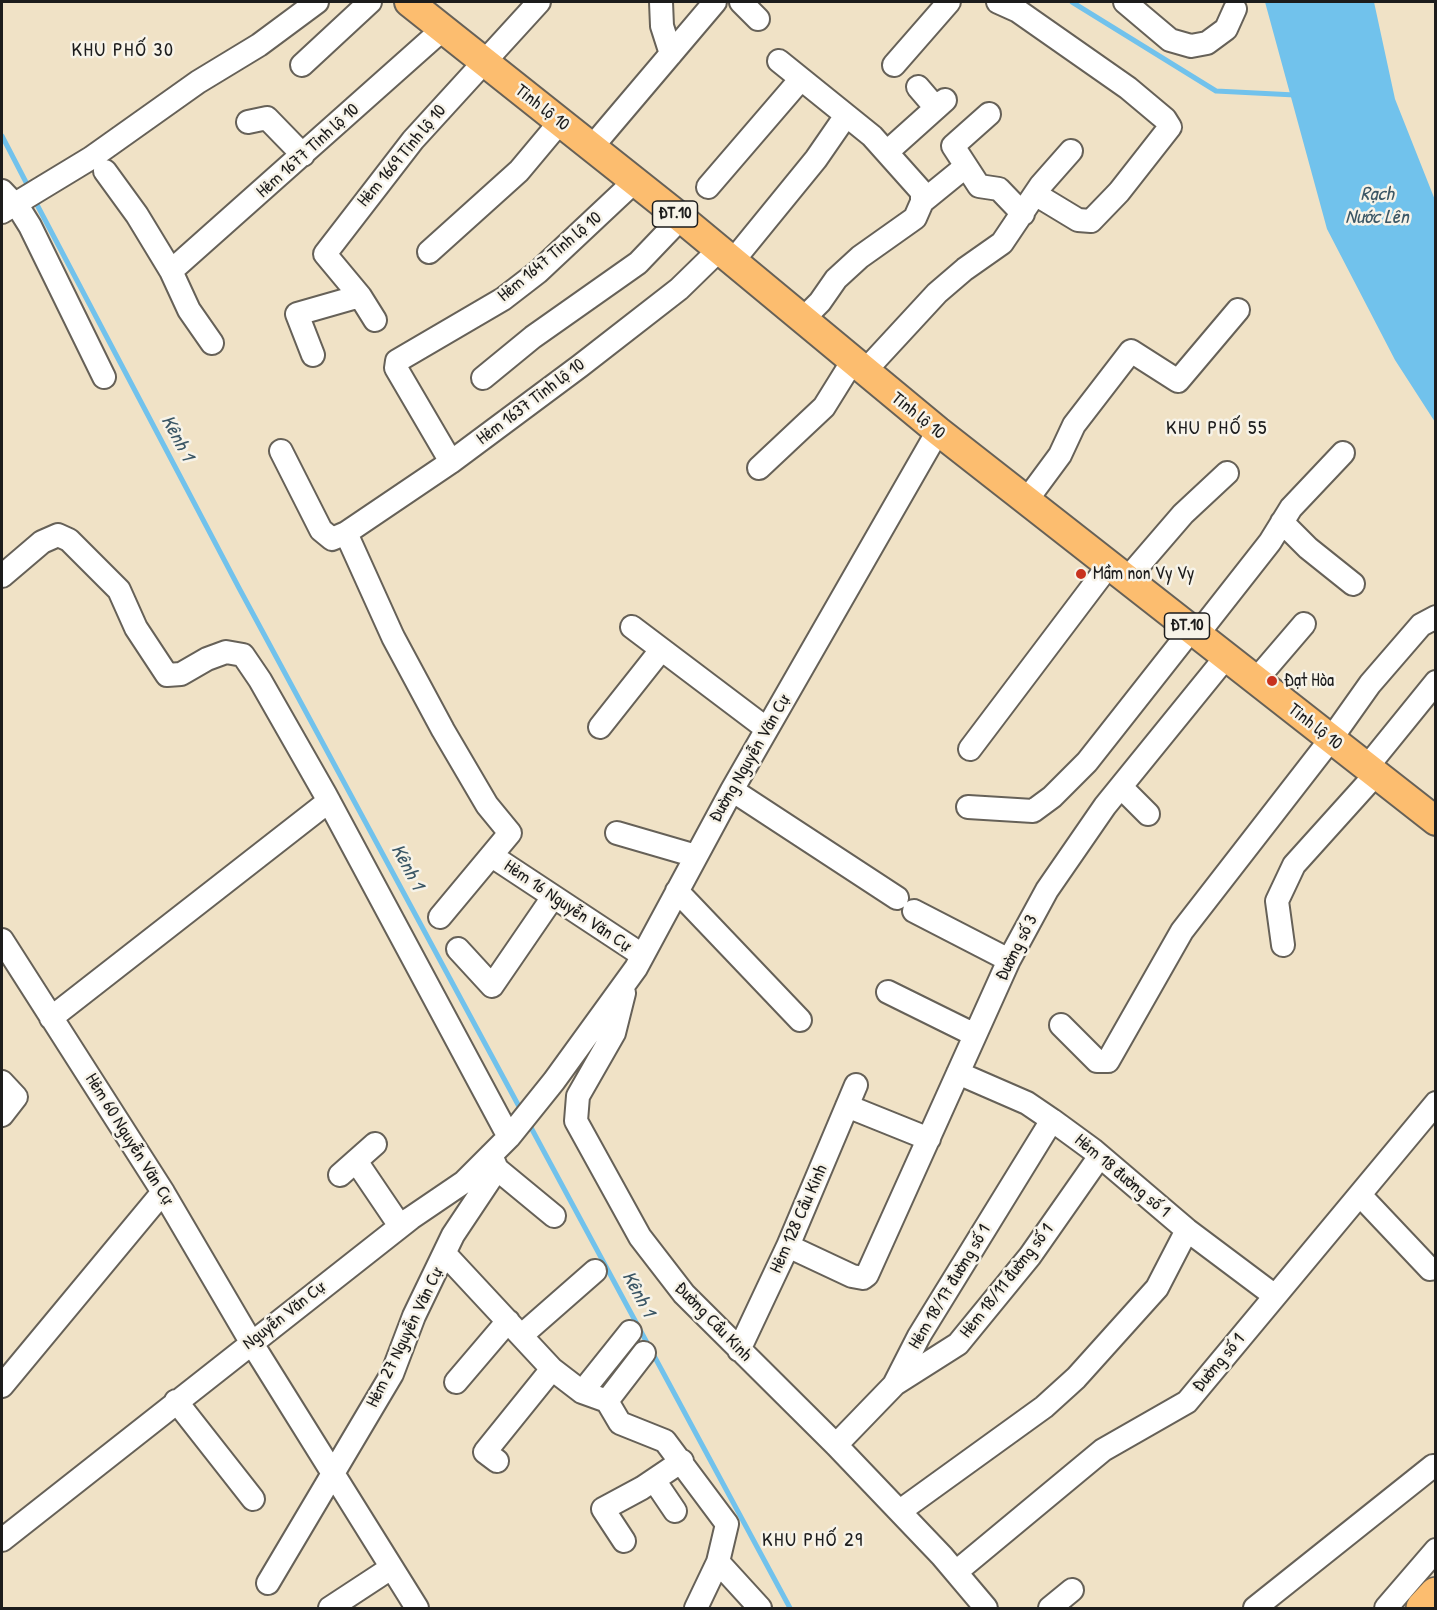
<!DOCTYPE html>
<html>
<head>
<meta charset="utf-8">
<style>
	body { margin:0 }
	#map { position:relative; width:1437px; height:1610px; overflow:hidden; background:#f0e2c6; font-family:"Patrick Hand",sans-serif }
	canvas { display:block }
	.frame { position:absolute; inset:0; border:3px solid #1c1c1c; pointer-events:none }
</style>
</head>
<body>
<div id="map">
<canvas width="1437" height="1610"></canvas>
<div class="frame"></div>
</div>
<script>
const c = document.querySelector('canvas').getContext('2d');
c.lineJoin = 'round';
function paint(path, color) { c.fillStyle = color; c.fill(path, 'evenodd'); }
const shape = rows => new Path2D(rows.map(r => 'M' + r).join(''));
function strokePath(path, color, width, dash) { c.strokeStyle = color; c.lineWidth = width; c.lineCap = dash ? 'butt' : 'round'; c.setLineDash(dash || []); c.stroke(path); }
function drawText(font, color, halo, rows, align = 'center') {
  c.font = font + ' "Patrick Hand",sans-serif'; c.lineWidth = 5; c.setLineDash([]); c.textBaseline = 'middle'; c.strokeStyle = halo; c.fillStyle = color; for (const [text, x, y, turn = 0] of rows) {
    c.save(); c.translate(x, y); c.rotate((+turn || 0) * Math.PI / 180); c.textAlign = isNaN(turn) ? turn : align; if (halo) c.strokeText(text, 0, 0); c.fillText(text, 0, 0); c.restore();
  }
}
const water = shape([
	[1265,2,1374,2,1395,99,1435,200,1435,422,1395,360,1327,229]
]);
const stream = shape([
	[1072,2,1216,91,1295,95],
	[2,136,29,188],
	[34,199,239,588,522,1112],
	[528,1122,790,1608]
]);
const minor = shape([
	[661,2,662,26,671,54],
	[741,2,758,19],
	[998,2,1018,11,1128,88,1165,119,1170,127,1119,192,1091,221,1078,220,1035,194],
	[1125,2,1170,40,1191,46,1207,43,1226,29,1235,9],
	[779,61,872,136,922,192,922,202,915,218,860,257,836,279,820,302,802,320],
	[302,65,370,2],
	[894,65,949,2],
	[918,87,936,108],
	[989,114,953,146,979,186,999,189,1023,214],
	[248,122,267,118,303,155],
	[592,147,715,2],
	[887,152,945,100],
	[105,171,137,215,171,271,189,310,212,343],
	[708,187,800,80],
	[2,191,20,210,30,226,104,377],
	[922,202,965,167],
	[2,212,91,158,198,82,259,45,317,2],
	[429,252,519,171,560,122],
	[732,262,816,159,845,117],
	[171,271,443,29],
	[375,320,360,296,325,254,413,140,539,2],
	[313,355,297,314,360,296],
	[864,372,937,293,965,269,1002,243,1041,185,1071,151],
	[483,378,533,337,638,263,681,218],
	[281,451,321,530,332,539,346,533,451,462,580,366,679,289,719,250],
	[451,462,396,368,397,361,503,299,538,272,635,181],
	[759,468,824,407,852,362],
	[1026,501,1060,455,1074,425,1131,351,1178,381,1238,310],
	[1282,522,1308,548,1353,584],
	[346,533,393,637,443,730,487,805,510,833,440,917],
	[2,576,42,542,58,535,69,540,119,590,136,628,167,675,181,674,207,659,226,652,243,655,260,680,325,794,509,1137],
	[1127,579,1183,514,1227,473],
	[632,627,767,729],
	[1197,635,1270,542,1291,508,1343,453],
	[1256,680,1304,624],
	[600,727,661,650],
	[970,749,1109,565],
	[1367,767,1436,682],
	[1121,787,1148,814],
	[732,790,897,898],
	[968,807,1033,811,1052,797,1087,762,1191,630],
	[617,833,696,856],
	[492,856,642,955],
	[677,891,800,1020],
	[914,911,1009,960],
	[2,940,163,1192,251,1342,417,1608],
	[1283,945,1277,901,1294,865,1376,774],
	[458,949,492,986,553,897],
	[888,992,975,1035],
	[624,993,614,1033,578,1096,576,1121,640,1237,684,1294,836,1445,942,1556,986,1608],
	[51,1018,329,801],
	[1061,1025,1097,1061,1108,1061,1182,931,1331,739,1370,684,1421,625,1436,617],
	[958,1073,1027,1103,1052,1120,1093,1150,1187,1230,1275,1296],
	[2,1082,16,1097,2,1115],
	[847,1106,929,1139],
	[356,1161,400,1226],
	[497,1169,554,1216],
	[340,1175,375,1144],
	[1360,1195,1430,1269],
	[788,1246,852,1276,863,1278,867,1275,1009,960,1047,890,1105,806,1226,657],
	[445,1254,552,1369,582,1392,607,1401,620,1423,665,1441,727,1524,718,1562,696,1608],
	[522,1335,595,1271],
	[739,1350,788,1246,856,1085],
	[456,1382,508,1321],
	[895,1384,958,1344,1030,1256,1100,1156],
	[2,1386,163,1192],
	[582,1392,630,1332],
	[176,1401,253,1499],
	[607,1401,644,1353],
	[836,1445,894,1385,919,1336,1052,1120],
	[497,1461,485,1452,552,1369],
	[654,1480,675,1511],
	[900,1511,1044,1407,1076,1378,1157,1288,1187,1230],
	[2,1540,411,1218,464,1182,509,1137,554,1081,636,968,732,790,938,431],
	[624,1541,603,1509,642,1488,682,1461],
	[718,1562,760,1608],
	[956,1572,1103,1450,1187,1402,1436,1103],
	[268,1583,392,1374,414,1316,453,1235,497,1169,491,1155],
	[330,1608,391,1568],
	[1050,1608,1072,1590],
	[1255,1608,1433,1466],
	[1386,1608,1436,1550]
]);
const major = shape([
	[409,2,681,218,938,431,1436,821]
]);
const highway = shape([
	[1423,1608,1436,1594]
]);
const markers = [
	[1081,574,6,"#c8321e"],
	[1272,681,6,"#c8321e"]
];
const shields = [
	[675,214,45],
	[1187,626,45]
];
const shieldNames = [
	["ĐT.10",675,214],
	["ĐT.10",1187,626]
];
const streetNames = [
	["Tỉnh lộ 10",542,108,38],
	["Hẻm 1677 Tỉnh lộ 10",308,151,-42],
	["Hẻm 1669 Tỉnh lộ 10",402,156,-50],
	["Hẻm 1647 Tỉnh lộ 10",550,257,-40],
	["Hẻm 1637 Tỉnh lộ 10",531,402,-37],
	["Tỉnh lộ 10",918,416,39],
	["Tỉnh lộ 10",1315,727,38],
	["Đường Nguyễn Văn Cự",750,759,-60],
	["Hẻm 16 Nguyễn Văn Cự",567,906,34],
	["Đường số 3",1017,948,-63],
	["Hẻm 60 Nguyễn Văn Cự",129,1139,58],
	["Hẻm 18 đường số 1",1122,1176,40],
	["Hẻm 128 Cầu Kinh",799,1219,-66],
	["Hẻm 18/11 đường số 1",1007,1281,-52],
	["Hẻm 18/17 đường số 1",950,1287,-59],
	["Nguyễn Văn Cự",284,1316,-38],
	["Đường Cầu Kinh",713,1322,46],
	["Hẻm 27 Nguyễn Văn Cự",405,1338,-64],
	["Đường số 1",1219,1363,-50]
];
const poiNames = [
	["Mầm non Vy Vy",1093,574],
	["Đạt Hòa",1284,681]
];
const neighbourhoodNames = [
	["KHU PHỐ 30",123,51],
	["KHU PHỐ 55",1217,429],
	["KHU PHỐ 29",813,1541]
];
const waterNames = [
	["Rạch",1377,195],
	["Nước Lên",1377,218],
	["Kênh 1",177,438,62],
	["Kênh 1",407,867,62],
	["Kênh 1",638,1294,62]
];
paint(water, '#71c2ec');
strokePath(stream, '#71c2ec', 5);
strokePath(minor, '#666158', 26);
strokePath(major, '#666158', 32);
strokePath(highway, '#666158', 36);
strokePath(minor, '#fff', 22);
strokePath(major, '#fcbd6f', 28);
strokePath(highway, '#fcbd6f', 33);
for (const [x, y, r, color] of markers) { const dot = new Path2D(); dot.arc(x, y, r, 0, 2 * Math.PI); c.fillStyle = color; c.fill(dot); strokePath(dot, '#f7f3e8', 2); }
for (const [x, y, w] of shields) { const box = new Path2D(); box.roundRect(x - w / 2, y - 13, w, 26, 4.5); c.fillStyle = '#f7f3e8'; c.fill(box); strokePath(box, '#1c1c1c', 1.5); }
drawText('bold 16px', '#1c1c1c', null, shieldNames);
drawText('18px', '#1c1c1c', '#f7f3e8', streetNames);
drawText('18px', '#1c1c1c', '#f7f3e8', poiNames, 'left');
c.letterSpacing = '1.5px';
drawText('20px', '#1c1c1c', '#f7f3e8', neighbourhoodNames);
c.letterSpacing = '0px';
drawText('italic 20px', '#3a5665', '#f7f3e8', waterNames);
</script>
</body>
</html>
